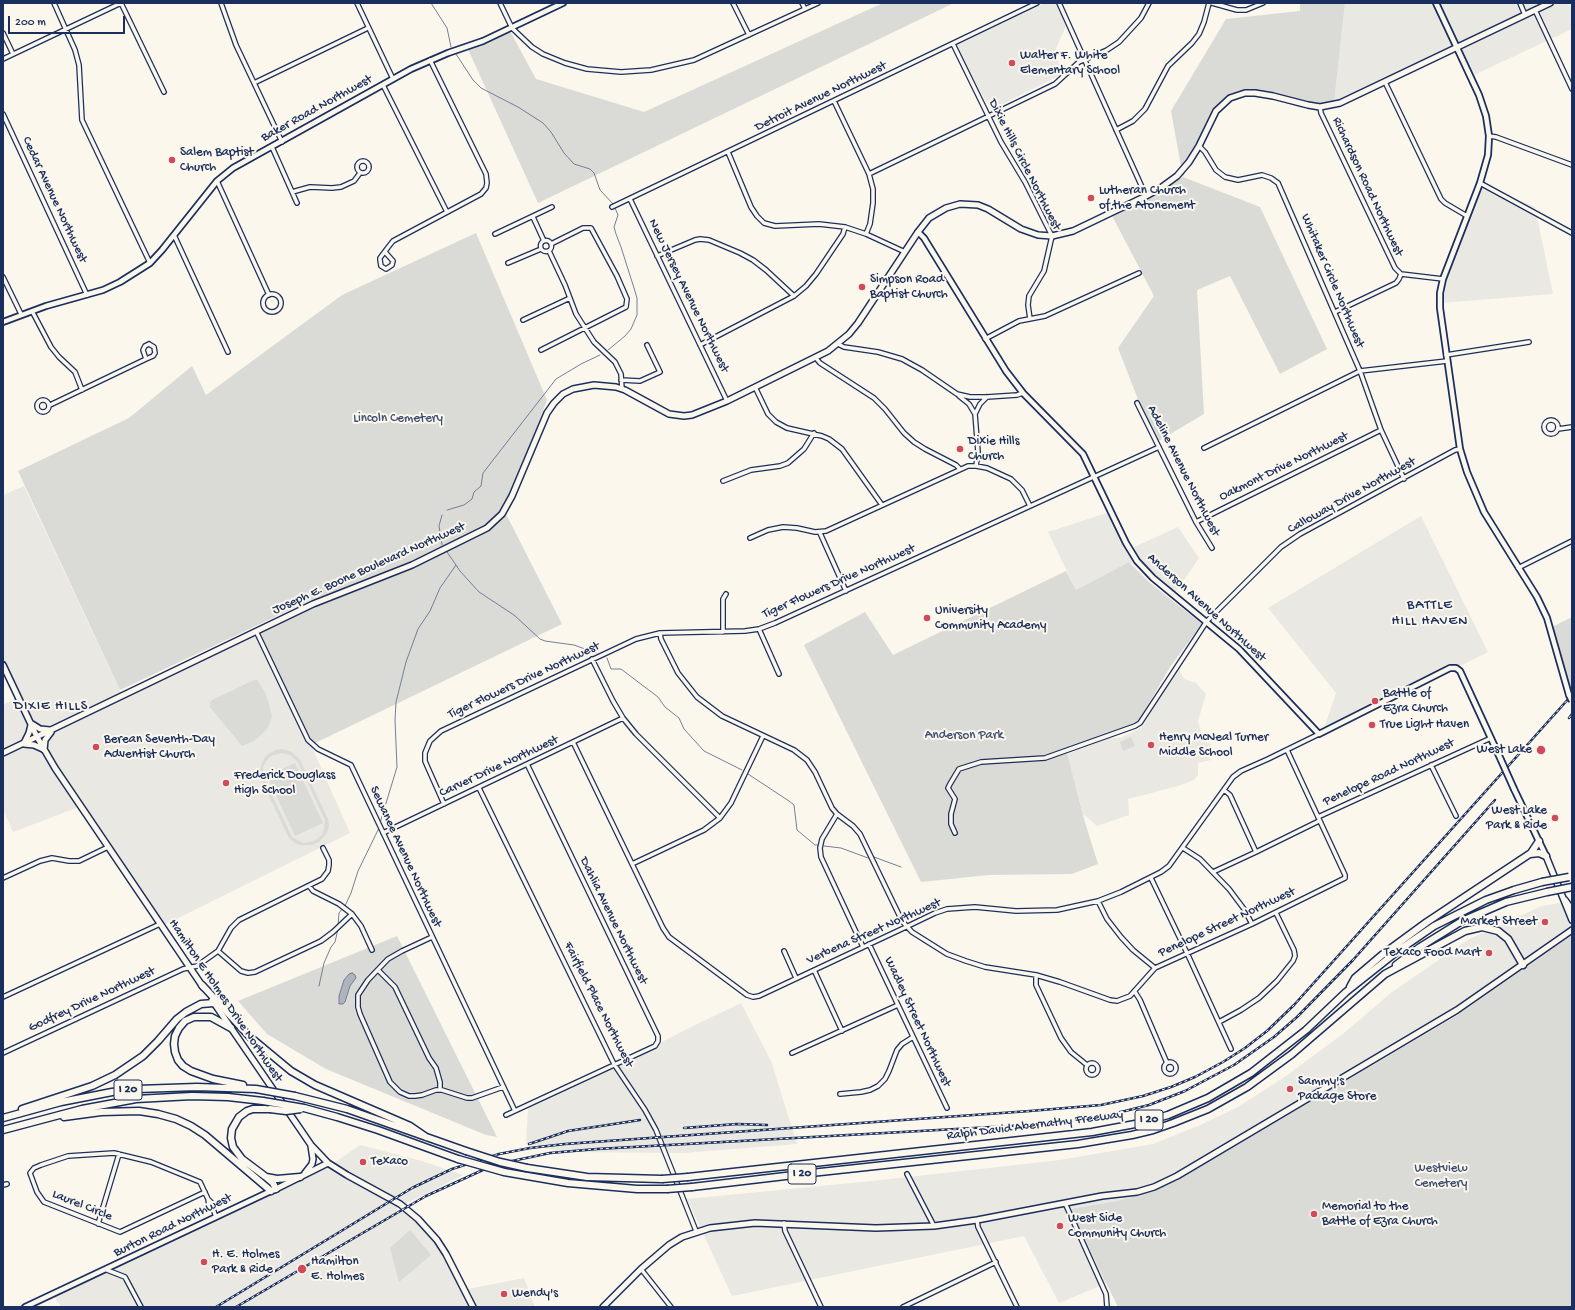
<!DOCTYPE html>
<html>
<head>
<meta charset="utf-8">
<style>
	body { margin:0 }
	#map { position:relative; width:1575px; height:1310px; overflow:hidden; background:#fbf7ec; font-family:"Gochi Hand",sans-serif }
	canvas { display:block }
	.frame { position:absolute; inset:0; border:4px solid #1b2f5e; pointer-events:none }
	.scale { position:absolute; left:8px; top:16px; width:117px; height:18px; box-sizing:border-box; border:2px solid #1b2f5e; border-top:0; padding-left:5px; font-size:12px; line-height:14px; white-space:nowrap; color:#1b2f5e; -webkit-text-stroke:3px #fbf7ec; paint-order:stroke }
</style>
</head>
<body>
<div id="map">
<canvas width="1575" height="1310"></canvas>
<div class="frame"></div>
<div class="scale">200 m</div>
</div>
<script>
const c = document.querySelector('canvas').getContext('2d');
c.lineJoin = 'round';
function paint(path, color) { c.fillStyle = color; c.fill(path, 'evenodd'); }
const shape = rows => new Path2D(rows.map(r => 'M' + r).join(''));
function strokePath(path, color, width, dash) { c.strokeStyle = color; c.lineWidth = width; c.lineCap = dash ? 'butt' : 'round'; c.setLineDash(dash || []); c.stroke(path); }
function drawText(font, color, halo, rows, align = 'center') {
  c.font = font + ' "Gochi Hand",sans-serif'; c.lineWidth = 4; c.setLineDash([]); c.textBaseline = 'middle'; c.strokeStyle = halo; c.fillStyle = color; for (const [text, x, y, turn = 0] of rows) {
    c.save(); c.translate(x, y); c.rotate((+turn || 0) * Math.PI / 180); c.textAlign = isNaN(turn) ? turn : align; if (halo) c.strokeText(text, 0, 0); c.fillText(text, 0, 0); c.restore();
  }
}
const built = shape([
	[1045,3,1063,3,1069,19,1054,53,1064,73,991,110,955,46],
	[1345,3,1568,3,1572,10,1572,29,1474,75,1456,47,1334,103],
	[1482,184,1535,207,1553,294,1440,303,1444,277,1462,238],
	[24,486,123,697,259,633,311,745,350,833,162,926,79,807,13,832,3,809,3,705,20,696,3,662,3,495],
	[1113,511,1132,548,1178,527,1199,558,1175,593,1154,576,1129,562,1076,590,1048,532],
	[1421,516,1488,652,1322,734,1336,693,1268,608],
	[1181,663,1180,672,1184,679,1196,683,1206,694,1198,721,1204,742,1210,743,1212,747,1209,748,1211,760,1198,763,1198,775,1194,780,1178,786,1128,799,1129,815,1097,826,1083,814,1067,754,1110,738,1121,738,1142,727],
	[1572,901,1572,935,1493,987,1281,1115,1142,1194,1117,1201,1070,1209,1107,1283,1059,1303,1024,1236,732,1296,687,1199,872,1181,1060,1160,1153,1144,1200,1125,1238,1107,1286,1076,1344,1033,1392,992,1469,939,1542,906],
	[741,1003,771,1061,797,1144,684,1153,565,1152,526,1144,528,1108,614,1067,687,1029],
	[360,1145,422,1161,463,1175,396,1209,423,1218,445,1251,463,1290,524,1278,535,1307,61,1307,54,1296,282,1186,331,1165]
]);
const green = shape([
	[883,3,954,3,538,203,467,47,510,31,536,79,644,112],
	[1300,3,1345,3,1334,103,1301,108,1253,91,1228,98,1214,116,1183,177,1260,207,1327,349,1280,374,1230,276,1197,290,1204,414,1155,443,1118,348,1154,296,1109,210,1159,191,1183,177,1171,111,1226,19,1300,11],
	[476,233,547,400,506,514,562,624,311,745,259,633,314,607,333,599,332,592,311,600,120,690,18,471,129,418,192,366,206,395,342,295],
	[1129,562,1150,583,1202,624,1170,667,1138,722,1066,749,1084,819,1098,864,1072,874,989,875,921,882,804,645,865,612,893,655,1066,571,1076,590],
	[1572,617,1572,688,1569,690,1550,628],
	[254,680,257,680,265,692,269,704,272,717,267,729,254,741,242,746,210,707,210,703,212,700],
	[1131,737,1135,746,1123,751,1120,742],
	[282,749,292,752,300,760,328,819,329,826,327,833,319,842,312,845,300,845,293,842,288,836,257,771,260,769,263,760,268,754,276,750],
	[281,753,290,755,298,762,323,816,325,820,324,829,321,836,314,841,303,843,292,837,264,778,263,767,266,761,271,756],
	[295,763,323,823,295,836,267,776],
	[1572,935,1572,1307,1118,1307,1070,1209,1117,1201,1142,1194,1178,1180,1456,1016],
	[397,936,497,1137,486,1135,326,1069,267,1034,238,1001],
	[410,1230,431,1255,399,1282,390,1248]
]);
const water = shape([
	[352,973,355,975,356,978,350,986,345,1002,343,1004,339,1004,339,996,344,980,349,974,352,973]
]);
const stream = shape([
	[431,3,447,28,451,47],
	[456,54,473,80,481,88,518,107,543,123,551,132,564,153,574,164,590,169,594,173,600,190,614,205],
	[608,350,625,336,631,329,637,315,637,298,634,288,621,247,616,234,614,227,618,215,615,208],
	[447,510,464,505,472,499,474,492,481,486,483,473,556,379,581,364,600,355],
	[442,515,439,526,442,545],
	[447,552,460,571,479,592,514,615,540,639,545,641,574,645,596,653],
	[607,658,611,669,621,669,658,697,665,707,679,718,684,729,704,751,742,770],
	[748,774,789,801,794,805,797,830,815,845,818,845],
	[380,823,397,767,395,720,396,702,406,662,418,629,430,611,440,588,456,565,457,566],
	[824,846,841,848,868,858],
	[874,857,901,867],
	[345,906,351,893,358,871,379,828],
	[338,926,339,913,343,908],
	[319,986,324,963,331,947,335,942,338,929]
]);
const minor = shape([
	[54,3,75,50,79,65,82,120,150,263],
	[121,3,164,92],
	[221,3,236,45,282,142],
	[357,3,393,79],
	[500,3,512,28,532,47,543,54,565,63,587,69,621,72,651,70,694,60,818,3],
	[733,3,749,35],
	[802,3,805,9],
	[1059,3,1146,196],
	[1212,3,1237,10,1246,10,1263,3],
	[1520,3,1525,15],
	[1535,10,1572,89],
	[3,33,13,54],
	[953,44,1001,142,1025,182,1052,236,1044,271,1029,296,1028,305,1030,319],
	[3,59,121,3],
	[1385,82,1441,199,1445,203,1467,216],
	[254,83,368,28],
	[383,85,447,212],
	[834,101,869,174,873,189,873,203,870,224,866,234],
	[1320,107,1321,113,1395,268,1401,274],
	[3,114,87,295],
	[1116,130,1133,121,1145,109,1168,66,1192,43,1199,34,1204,22,1209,3],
	[1489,136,1496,137,1572,165],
	[1199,146,1205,152,1216,170,1225,177,1238,180,1262,175,1271,178,1278,183,1360,371,1381,430,1404,479],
	[272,147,297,203],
	[728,152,751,207,757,216,764,223,775,226,819,224,845,227,866,234,905,252],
	'357 167a6 6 0 1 1 12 0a6 6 0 1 1-12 0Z',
	[869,174,1055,84,1079,62,1107,50,1119,42,1141,18,1149,3],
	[217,181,269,295],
	[1480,183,1572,233],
	[292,192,310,187,332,188,341,187,354,181,360,173],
	[630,199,727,401],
	[612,207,1037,3],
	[533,217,544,241],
	[495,234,552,207],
	[174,235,228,352],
	'540.5 246a5.5 5.5 0 1 1 11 0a5.5 5.5 0 1 1-11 0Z',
	[549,251,565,285,576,314,594,342,615,362,621,374,622,389],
	[385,252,393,261,392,265,386,269,381,266,380,260,380,258,389,246,393,241,481,194,486,188,487,183,486,174,430,60],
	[657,256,695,240,700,239,709,240,740,253,753,260,766,270,794,296],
	[508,263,541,249],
	[1401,274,1443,279],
	[3,277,21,314],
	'263 303a9 9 0 1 1 18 0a9 9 0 1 1-18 0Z',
	[32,311,51,347,59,357,75,372,82,390],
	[1335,312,1396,283,1399,279,1401,274],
	[523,320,570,298],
	[985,339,1019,321,1045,316,1139,273],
	[149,344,154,347,155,353,153,356,146,359,143,350,145,346,149,344],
	[838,344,844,347,878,352,902,359,922,370,957,394,970,397,987,397,1017,395,1023,393],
	[700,345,794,296,806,286,816,274,843,234,845,227],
	[541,350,626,307,627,299,617,276,591,228,583,228,551,244],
	[1446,355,1529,342],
	[815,357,820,363,874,398,885,409,904,433,914,442,925,449,956,465,960,469],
	[621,380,640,381,660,372,647,345],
	[755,387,768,414,776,422,787,428,822,436,829,439,842,449,882,505],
	[959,396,969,404,975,414,978,452,976,466],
	'37 406a6 6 0 1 1 12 0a6 6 0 1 1-12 0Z',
	[1137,403,1196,522,1212,548],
	[50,405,146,359],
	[975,414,980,404,987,397],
	'1544 427a7 7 0 1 1 14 0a7 7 0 1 1-14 0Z',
	[1558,429,1572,427],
	[1204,448,1360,371,1447,361],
	[723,481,751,470,780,466,788,463,804,449,814,433],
	[1196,522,1381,430],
	[820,533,846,591],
	[750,538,768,530,783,527,797,528,815,532,826,531,968,466,976,466,987,468,1011,479,1022,490,1030,506],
	[1518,568,1572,541],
	[759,629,779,674],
	[256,631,308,740,318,749,351,765,515,1111],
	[723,632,723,599,726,594],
	[660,633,661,639,678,673,697,697,722,716,794,750,807,760,815,772,832,808,837,814,853,826,860,834,902,921,912,932,947,954,966,961,985,967,1036,975,1060,982,1110,1000,1117,1001,1130,996,1155,968,1252,924,1345,878,1345,875,1287,750],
	[592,659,613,701,623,718,636,734,720,818],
	[573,742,663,928,669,937,747,995,753,997,759,996,906,927,935,913,947,909,975,907,1016,911,1057,910,1098,901,1121,892,1161,872,1169,866,1233,777,1241,771,1268,759,1319,734],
	[1431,765,1456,816],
	[479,788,614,1064,645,1110,656,1130,696,1231],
	[1224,790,1230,795,1256,852],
	[444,804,428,768,425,761,425,753,430,741,441,731,636,639,660,633,745,631,759,629,775,623,1159,447],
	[837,814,822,839,820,848,821,857,863,947],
	[1318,817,1491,738],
	[383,833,623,718],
	[955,833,951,824,951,814,955,799,948,788,950,784,959,769,981,762,1045,758,1135,726,1140,723,1207,621,1281,547,1300,534,1455,450,1460,449],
	[1183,848,1200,859,1229,889,1244,909,1252,924],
	[632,864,704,830,720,818,731,803,763,736],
	[1213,872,1256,852,1319,821],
	[3,878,40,861,52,858,69,861,79,861,108,847],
	[1151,878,1187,953,1231,1049],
	[309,886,313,891,339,904,352,914,361,926,372,950],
	[1098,901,1107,919,1121,937,1133,950,1155,968],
	[432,937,402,951,388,959,368,980,358,995,358,1007,360,1014,390,1082,400,1092,409,1096,415,1096,422,1095,436,1090,442,1090,467,1098,472,1098,503,1087],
	[869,944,947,1108],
	[218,951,241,971,248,973,255,972,321,941,333,932,352,914],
	[784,951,796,978],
	[378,970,395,987,429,1058,436,1068,440,1082,440,1090],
	[814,970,842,1031],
	[1036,975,1036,985,1061,1038,1071,1052,1087,1065],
	[1135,992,1140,1000,1167,1063],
	[3,997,160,924],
	[1219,1022,1241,1010,1259,998,1277,981,1293,961,1295,956,1294,950,1276,913],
	[3,1053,183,969,197,966,218,951,231,928,239,920,322,879,328,871,329,865,329,860,323,848],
	[792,1053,898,1005],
	'1164 1068a6 6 0 1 1 12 0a6 6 0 1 1-12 0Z',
	'1086 1069a6 6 0 1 1 12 0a6 6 0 1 1-12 0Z',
	[840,1094,861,1092,870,1090,878,1086,885,1079,889,1071,897,1050,902,1044,913,1037],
	[506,1115,655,1046,658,1041,658,1036,527,764],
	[907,1174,934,1226],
	[3,1185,7,1184],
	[205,1192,120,1232,44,1202,37,1192,30,1173,34,1168,41,1165,68,1156,114,1153,151,1162,200,1182,208,1199,213,1204,213,1209,216,1217],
	[208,1199,209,1206,213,1209],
	[1065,1203,1106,1294,1107,1307],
	[977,1220,978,1227,1017,1307],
	[784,1223,785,1231,821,1307],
	[98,1224,119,1154],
	[641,1269,671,1307],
	[107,1270,125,1277,141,1307],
	[903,1307,996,1262]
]);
const tertiary = shape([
	[1436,3,1479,95,1486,116,1489,136,1488,155,1480,183,1443,279,1440,293,1440,308,1460,449,1467,472,1484,512,1537,597,1547,618,1569,695],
	[918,232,924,238,1006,371,1023,393,1083,454,1126,543,1137,561,1153,578,1239,649,1319,734,1450,668,1456,668,1460,671,1501,760],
	[3,322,46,306,103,290,120,282,150,263,162,250,217,181,233,168,411,69,448,53,483,41,563,3],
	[1514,789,1546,856],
	[25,1307,271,1191]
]);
const secondary = shape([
	[3,665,37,737,55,768,203,987],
	[32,724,40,729,50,730],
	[24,743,29,733,31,725],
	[24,744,34,745,43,749],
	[44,750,45,740,51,732],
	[3,753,313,604,412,565,487,528,502,514,512,496,547,413,554,403,563,394,573,389,594,385,616,387,625,390,669,414,684,416,692,415,727,401,828,351,849,334,858,323,918,232,929,218,946,208,960,204,978,205,988,209,1021,229,1038,235,1052,236,1073,231,1146,196,1162,187,1177,176,1189,162,1199,146,1216,111,1230,98,1245,93,1255,93,1273,96,1308,105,1320,107,1340,103,1550,3],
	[1546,856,1572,920],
	[1565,900,1572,910],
	[212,1000,311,1145,328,1163,347,1175,400,1204,418,1219,437,1240,446,1254,473,1307],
	[305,1173,312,1164,313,1159,311,1146],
	[274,1190,328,1163],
	[603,1307,641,1269,669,1245,682,1237,710,1228,755,1223,876,1228,934,1226,977,1220,1102,1196,1137,1192,1154,1187,1177,1176,1457,1010,1572,930]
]);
const motorway = shape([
	[1530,854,1539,853,1546,856],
	[1396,965,1420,947,1462,921,1506,902,1547,892],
	[202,985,250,1037,291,1071,315,1085,410,1126,426,1137],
	[1350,987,1355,978,1382,955,1427,922,1531,853,1539,841],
	[231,1028,211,1017,194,1017,185,1021,179,1028,175,1036,174,1044,175,1052,178,1060,183,1066,191,1071,213,1079,243,1085],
	[295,1096,347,1109,466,1151],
	[304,1108,337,1117,378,1130,458,1159],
	[22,1109,92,1086,115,1075,143,1056,158,1041,177,1019,186,1012,201,1004,214,1003],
	[270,1109,253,1109,247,1111,239,1117,232,1129,231,1138,233,1147,242,1159,266,1177,277,1179,300,1177],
	[64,1117,101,1112,139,1111,158,1114,176,1119,191,1126,205,1135,271,1191],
	[3,1118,61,1102,112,1092,137,1089,197,1087,256,1089],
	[3,1130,82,1109,136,1099,192,1096,228,1097,263,1101],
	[527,1168,587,1177,662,1179],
	[504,1172,568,1183,637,1189,667,1189],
	[266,1177,273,1183,276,1189],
	[688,1177,1092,1132,1135,1124,1168,1115,1208,1098,1251,1073,1306,1030,1346,992,1399,950,1434,926,1486,900,1514,890,1542,882],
	[692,1187,811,1173,1078,1144,1132,1135,1153,1130,1173,1123,1208,1109,1247,1087,1292,1054,1385,974,1465,931,1482,927,1498,931,1508,939,1523,965]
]);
const rail = shape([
	[1569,718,1572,714],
	[684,1128,737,1124,767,1125],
	[529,1144,568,1131,640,1120],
	[216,1307,412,1188,452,1169,499,1154,530,1148,565,1144,1030,1111,1101,1105,1143,1096,1171,1087,1195,1077,1223,1062,1245,1048,1267,1031,1294,1005,1571,696],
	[236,1307,426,1196,485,1169,512,1161,550,1153,597,1149,1046,1124,1097,1117,1125,1111,1149,1105,1185,1091,1234,1065,1274,1037,1297,1017,1353,960,1495,800]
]);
const tertiaryBridge = shape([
	[1569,695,1572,701],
	[1501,760,1514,789]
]);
const motorwayBridge = shape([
	[1542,882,1569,877],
	[1547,892,1572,887],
	[256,1089,295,1096],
	[263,1101,304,1108],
	[270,1109,286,1111,301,1109],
	[466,1151,500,1162,527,1168],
	[458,1159,504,1172],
	[662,1179,688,1177],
	[667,1189,692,1187]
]);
const markers = [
	[1012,63,4,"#d1495b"],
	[172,160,4,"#d1495b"],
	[1091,198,4,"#d1495b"],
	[862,287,4,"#d1495b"],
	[960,449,4,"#d1495b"],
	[927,618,4,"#d1495b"],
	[1375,701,4,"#d1495b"],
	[1372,725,4,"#d1495b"],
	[1151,745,4,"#d1495b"],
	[96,747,4,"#d1495b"],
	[1541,750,5,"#d1495b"],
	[226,783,4,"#d1495b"],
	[1555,818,4,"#d1495b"],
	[1545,922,4,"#d1495b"],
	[1489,953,4,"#d1495b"],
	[1290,1089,4,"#d1495b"],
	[363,1162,4,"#d1495b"],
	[1314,1214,4,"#d1495b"],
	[1060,1226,4,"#d1495b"],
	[204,1262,4,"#d1495b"],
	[302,1269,5,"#d1495b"],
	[504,1294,4,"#d1495b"]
];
const shields = [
	[128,1090,28],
	[1149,1120,28],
	[802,1174,28]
];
const shieldNames = [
	["I 20",128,1090],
	["I 20",1149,1120],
	["I 20",802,1174]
];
const poiNames = [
	["Walter F. White",1020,56],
	["Elementary School",1020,71],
	["Salem Baptist",180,153],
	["Church",180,168],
	["Lutheran Church",1099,191],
	["of the Atonement",1099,206],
	["Simpson Road",870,280],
	["Baptist Church",870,295],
	["Dixie Hills",968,442],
	["Church",968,457],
	["University",935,611],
	["Community Academy",935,626],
	["Battle of",1383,694],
	["Ezra Church",1383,709],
	["True Light Haven",1380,725],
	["Henry McNeal Turner",1159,738],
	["Middle School",1159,753],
	["Berean Seventh-Day",104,740],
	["Adventist Church",104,755],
	["West Lake",1532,750,"right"],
	["Frederick Douglass",234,776],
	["High School",234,791],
	["West Lake",1547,811,"right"],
	["Park & Ride",1547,826,"right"],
	["Market Street",1537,922,"right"],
	["Texaco Food Mart",1481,953,"right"],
	["Sammy's",1298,1082],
	["Package Store",1298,1097],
	["Texaco",371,1162],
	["Memorial to the",1322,1207],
	["Battle of Ezra Church",1322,1222],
	["West Side",1068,1219],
	["Community Church",1068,1234],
	["H. E. Holmes",212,1255],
	["Park & Ride",212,1270],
	["Hamilton",311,1262],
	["E. Holmes",311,1277],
	["Wendy's",512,1294]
];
const streetNames = [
	["Detroit Avenue Northwest",821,97,-26],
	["Baker Road Northwest",317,109,-29],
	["Dixie Hills Circle Northwest",1024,165,63],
	["Richardson Road Northwest",1367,187,65],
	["Cedar Avenue Northwest",54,200,65],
	["Whitaker Circle Northwest",1332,281,67],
	["New Jersey Avenue Northwest",688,296,64],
	["Oakmont Drive Northwest",1284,467,-26],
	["Adeline Avenue Northwest",1183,471,63],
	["Calloway Drive Northwest",1352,496,-29],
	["Joseph E. Boone Boulevard Northwest",369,569,-24],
	["Tiger Flowers Drive Northwest",839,582,-24],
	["Anderson Avenue Northwest",1206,608,42],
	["Tiger Flowers Drive Northwest",524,681,-25],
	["Carver Drive Northwest",499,767,-25],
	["Penelope Road Northwest",1389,773,-25],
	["Sewanee Avenue Northwest",405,857,65],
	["Dahlia Avenue Northwest",613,921,64],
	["Penelope Street Northwest",1227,923,-25],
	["Verbena Street Northwest",874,932,-24],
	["Godfrey Drive Northwest",92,1000,-25],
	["Hamilton E Holmes Drive Northwest",225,1001,56],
	["Fairfield Place Northwest",598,1005,63],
	["Wadley Street Northwest",917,1022,65],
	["Ralph David Abernathy Freeway",1035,1126,-7],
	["Laurel Circle",82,1206,22],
	["Burton Road Northwest",173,1226,-26]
];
const parkNames = [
	["Lincoln Cemetery",398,419],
	["Anderson Park",964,736],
	["Westview",1441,1169],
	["Cemetery",1441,1184]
];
const neighbourhoodNames = [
	["BATTLE",1430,606],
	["HILL HAVEN",1430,622],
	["DIXIE HILLS",51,707]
];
paint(built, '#eae8e2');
paint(green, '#dadad7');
paint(water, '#afb3bb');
strokePath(water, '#747e96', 1);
strokePath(stream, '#747e96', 1);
strokePath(minor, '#1b2f5e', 6);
strokePath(tertiary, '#1b2f5e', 8);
strokePath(secondary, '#1b2f5e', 8);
strokePath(motorway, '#1b2f5e', 9);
strokePath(minor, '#fbf7ec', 3.5);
strokePath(tertiary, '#fbf7ec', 4.5);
strokePath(secondary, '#fbf7ec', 5);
strokePath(motorway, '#fbf7ec', 6);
strokePath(rail, '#1b2f5e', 2.5);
strokePath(rail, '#fbf7ec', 1, [3]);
strokePath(tertiaryBridge, '#1b2f5e', 8, []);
strokePath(motorwayBridge, '#1b2f5e', 9, []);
strokePath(tertiaryBridge, '#fbf7ec', 4.5);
strokePath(motorwayBridge, '#fbf7ec', 6);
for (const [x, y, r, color] of markers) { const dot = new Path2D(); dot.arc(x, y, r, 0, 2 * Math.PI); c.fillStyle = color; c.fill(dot); strokePath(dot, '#fbf7ec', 1.5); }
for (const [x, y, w] of shields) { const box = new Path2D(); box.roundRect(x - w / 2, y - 10, w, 20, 3); c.fillStyle = '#fbf7ec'; c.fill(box); strokePath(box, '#1b2f5e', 1); }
drawText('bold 12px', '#1b2f5e', null, shieldNames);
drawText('13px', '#1b2f5e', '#fbf7ec', poiNames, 'left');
drawText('13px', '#1b2f5e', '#fbf7ec', streetNames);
drawText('13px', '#415176', '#fbf7ec', parkNames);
c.letterSpacing = '1px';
drawText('14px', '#1b2f5e', '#fbf7ec', neighbourhoodNames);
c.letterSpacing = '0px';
</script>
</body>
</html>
